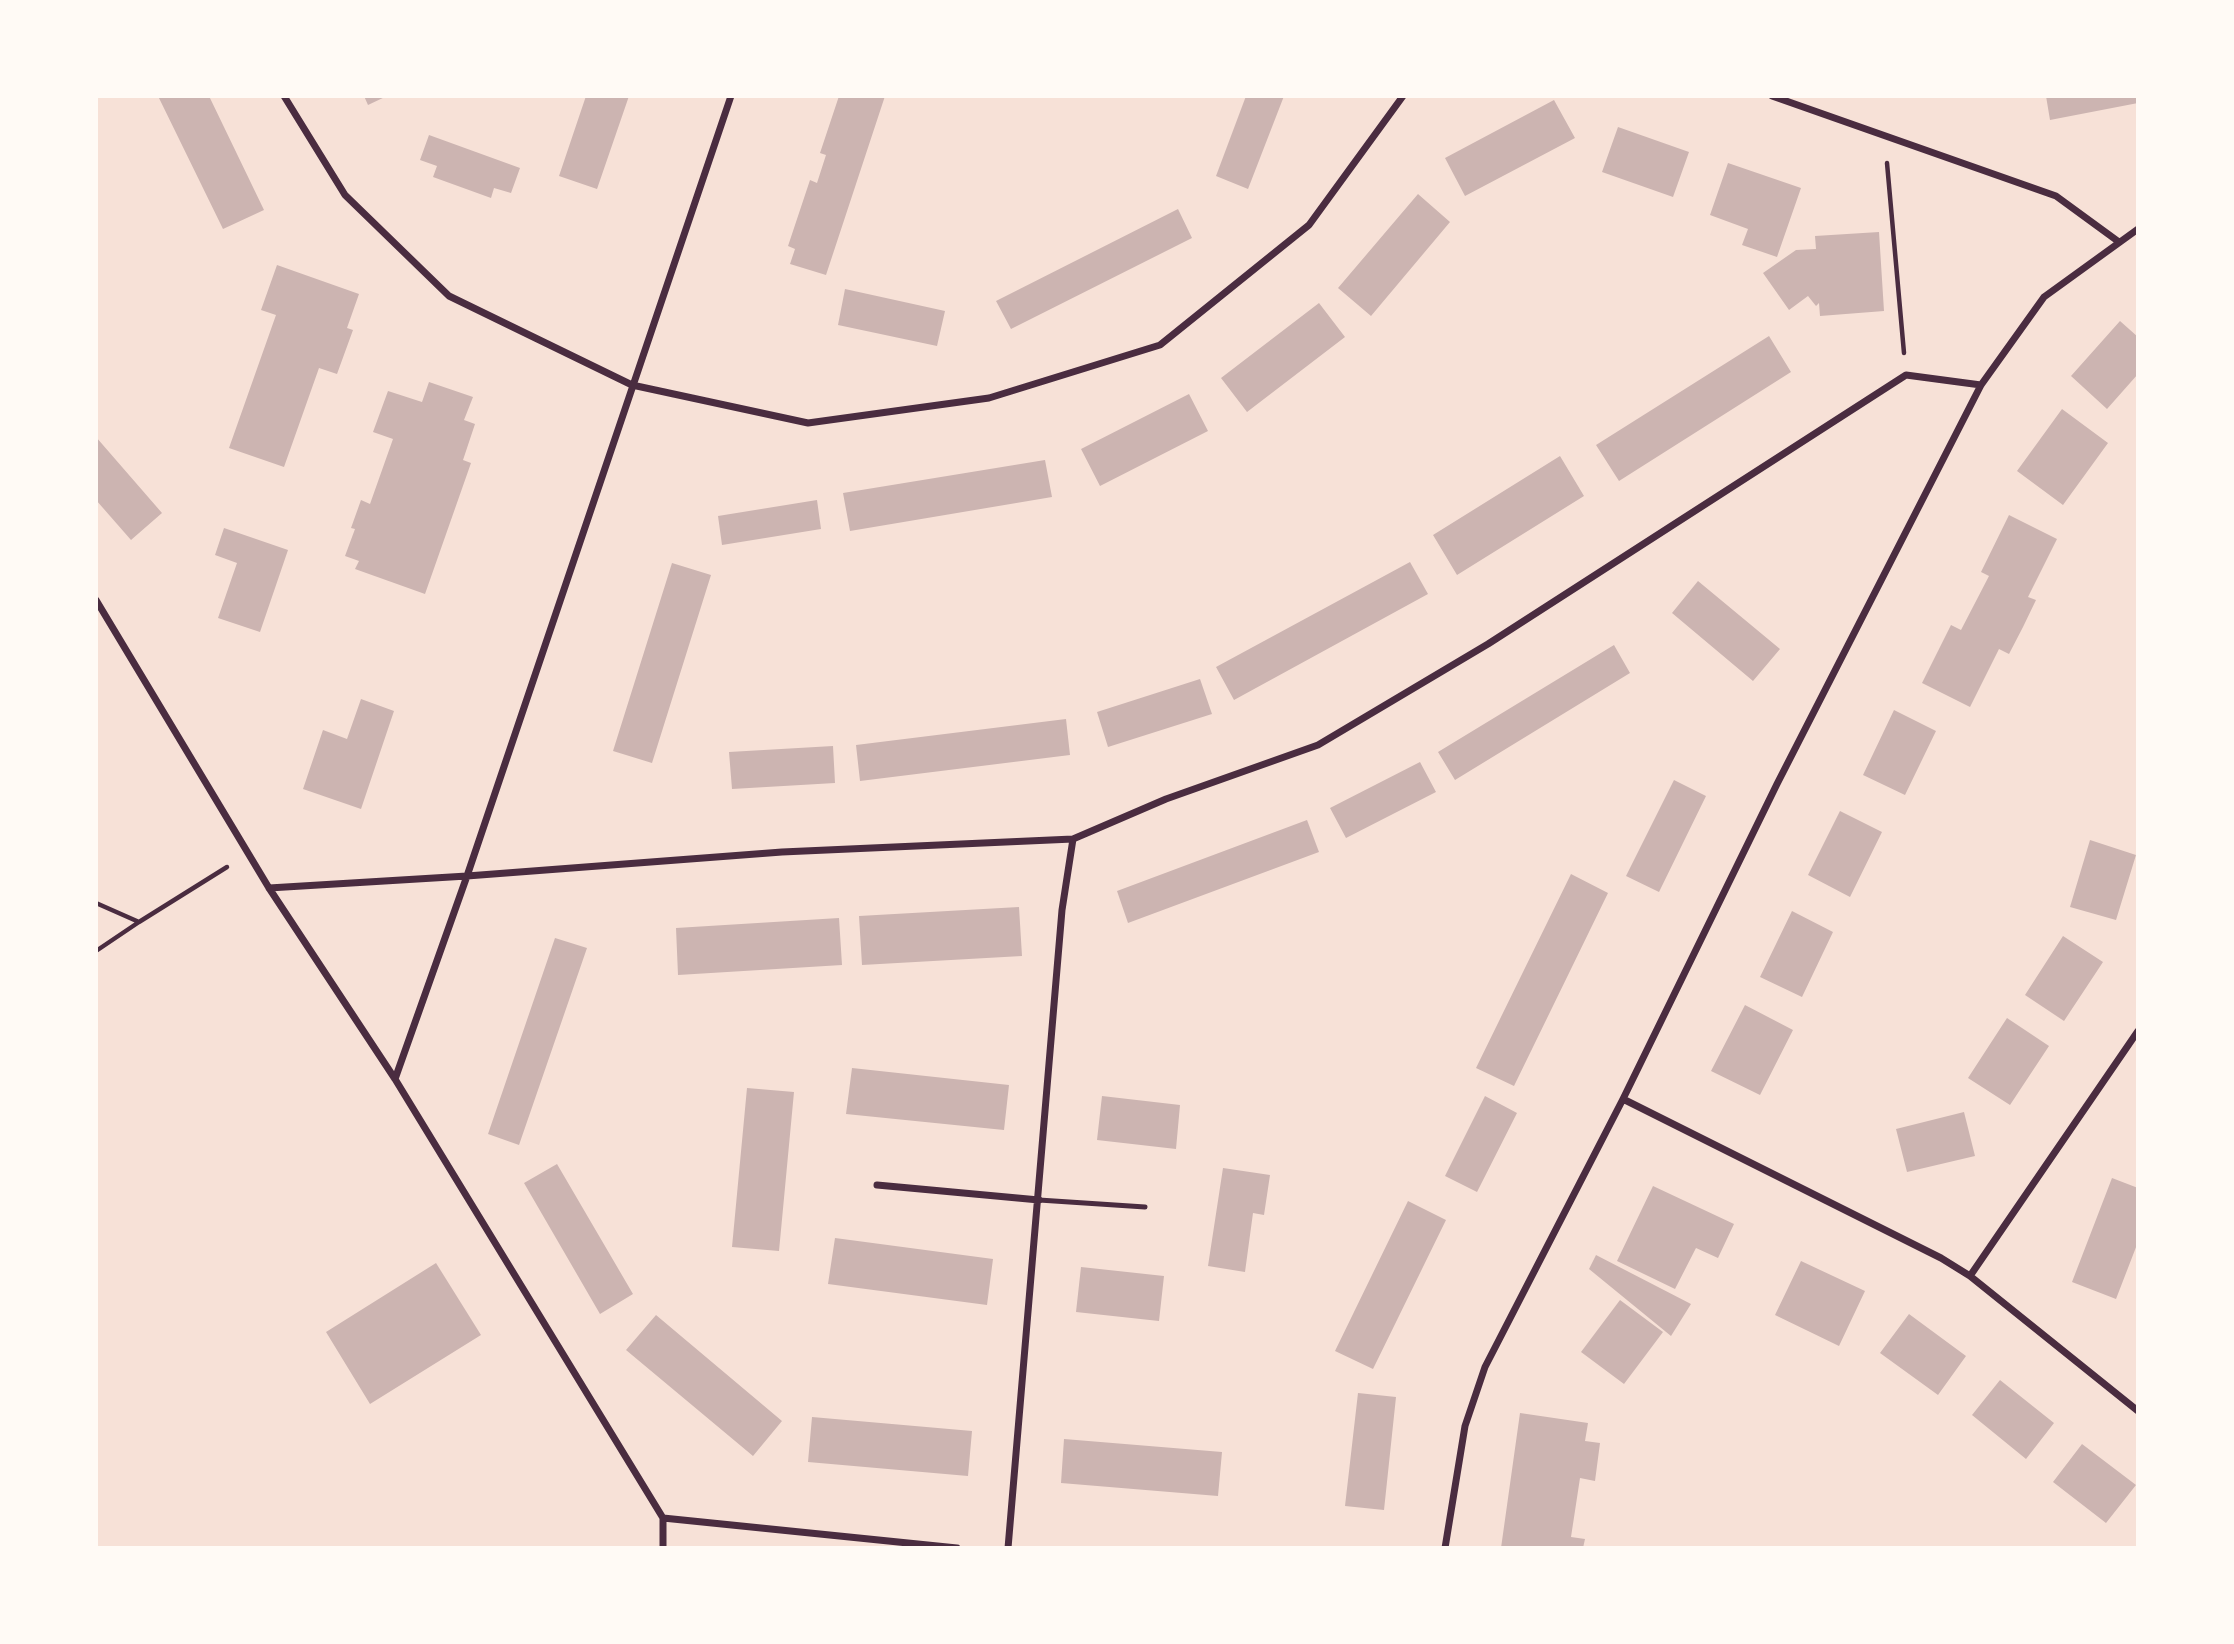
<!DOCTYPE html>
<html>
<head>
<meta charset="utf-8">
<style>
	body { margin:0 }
	#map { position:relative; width:2234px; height:1644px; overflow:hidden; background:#f7e1d7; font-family:Jost,sans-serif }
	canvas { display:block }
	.frame { position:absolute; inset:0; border:98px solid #fffaf5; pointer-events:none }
</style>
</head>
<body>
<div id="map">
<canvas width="2234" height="1644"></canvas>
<div class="frame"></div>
</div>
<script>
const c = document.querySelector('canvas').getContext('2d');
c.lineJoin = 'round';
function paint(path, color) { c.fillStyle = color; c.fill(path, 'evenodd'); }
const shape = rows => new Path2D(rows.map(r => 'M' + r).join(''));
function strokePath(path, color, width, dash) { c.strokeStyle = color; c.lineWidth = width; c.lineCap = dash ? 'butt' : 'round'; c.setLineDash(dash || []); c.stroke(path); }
const building = shape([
	[158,96,209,96,264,210,223,229],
	[364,96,387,96,368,105],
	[586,96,629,96,597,189,559,176],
	[839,96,885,96,826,275,790,264,795,249,788,246,810,180,817,183,826,155,820,153],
	[1246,96,1284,96,1248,189,1216,176],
	[2046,96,2138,96,2138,103,2050,120],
	[1554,100,1575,138,1465,196,1445,158],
	[1618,127,1689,152,1673,197,1602,172],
	[429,135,520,168,511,193,494,188,491,198,433,177,437,166,420,160],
	[1728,163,1801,188,1777,257,1742,245,1748,229,1710,215],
	[1418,194,1450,222,1371,316,1338,288],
	[1178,209,1192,238,1011,329,996,301],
	[1879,232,1884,311,1820,316,1819,303,1816,306,1808,296,1789,310,1763,273,1796,250,1816,249,1815,236],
	[277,265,359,294,347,328,353,330,337,374,319,368,284,467,229,448,276,315,261,310],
	[845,289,945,311,937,346,838,325],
	[1319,303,1345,337,1247,412,1221,378],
	[2120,321,2138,337,2138,374,2107,409,2071,376],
	[1769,336,1791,372,1619,481,1596,445],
	[429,382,473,397,464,420,475,424,463,460,471,463,425,594,355,569,359,561,345,556,355,529,351,528,361,500,370,504,393,439,373,432,388,391,422,402],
	[1189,394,1208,431,1100,486,1081,449],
	[2062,409,2108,443,2063,505,2017,471],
	[96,437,162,513,131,540,96,500],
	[1560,456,1584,496,1457,575,1433,535],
	[1045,460,1052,497,850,531,843,493],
	[817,500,821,529,722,545,718,516],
	[2009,515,2057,539,2028,597,2036,600,2023,627,2009,654,1999,649,1970,707,1922,683,1951,625,1961,630,1989,576,1981,572],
	[224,528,288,550,260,632,218,618,237,563,215,555],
	[1410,562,1428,594,1234,700,1216,667],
	[672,563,711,575,652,763,613,751],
	[1698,581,1780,649,1753,681,1672,613],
	[1614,645,1630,673,1455,780,1438,752],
	[1200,679,1212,714,1108,747,1097,712],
	[361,699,394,711,361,809,303,789,323,730,347,739],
	[1894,710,1936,731,1905,795,1863,775],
	[1066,719,1070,755,860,781,856,745],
	[833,746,835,783,732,789,729,752],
	[1420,762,1436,792,1346,838,1330,808],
	[1674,780,1706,796,1659,892,1626,876],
	[1840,811,1882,832,1850,897,1808,875],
	[1307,820,1319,852,1128,923,1117,891],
	[2090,840,2136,855,2116,920,2070,907],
	[1571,874,1608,893,1514,1086,1476,1068],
	[1019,907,1022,956,862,965,859,916],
	[1792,911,1833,932,1802,997,1760,977],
	[839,918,842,965,678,975,676,928],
	[2063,936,2103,962,2064,1021,2025,995],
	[555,938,587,948,519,1145,488,1134],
	[1745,1005,1793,1030,1760,1095,1711,1071],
	[2007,1018,2049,1046,2010,1105,1968,1078],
	[852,1068,1009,1085,1004,1130,846,1114],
	[747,1088,794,1092,779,1251,732,1247],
	[1102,1096,1180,1105,1176,1149,1097,1140],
	[1485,1096,1517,1113,1477,1192,1445,1176],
	[1964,1112,1975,1156,1907,1172,1896,1129],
	[557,1164,633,1294,600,1314,524,1183],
	[1223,1168,1270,1175,1264,1215,1253,1213,1245,1272,1208,1266],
	[2112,1178,2138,1188,2138,1242,2116,1299,2072,1282],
	[1653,1186,1734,1224,1718,1258,1696,1248,1675,1289,1617,1261],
	[1408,1201,1446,1220,1373,1369,1335,1351],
	[835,1238,993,1259,987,1305,828,1284],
	[1596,1255,1691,1304,1671,1336,1589,1269],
	[1801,1261,1865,1291,1839,1346,1775,1315],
	[436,1263,481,1335,370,1404,326,1332],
	[1081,1267,1164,1276,1159,1321,1076,1312],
	[1620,1300,1663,1332,1624,1384,1581,1352],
	[1909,1314,1966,1356,1938,1395,1880,1353],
	[656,1315,782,1421,753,1456,626,1350],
	[2000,1380,2054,1423,2026,1459,1972,1415],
	[1358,1393,1396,1397,1384,1510,1345,1506],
	[1520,1413,1588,1423,1585,1441,1600,1443,1595,1481,1580,1478,1571,1537,1585,1539,1583,1548,1501,1548],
	[812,1417,972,1431,968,1476,808,1462],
	[1064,1439,1222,1452,1218,1496,1061,1483],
	[2082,1444,2136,1485,2106,1523,2053,1482]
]);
const path = shape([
	[1887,163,1904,353],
	[96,903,139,922],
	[96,951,139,922,227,867]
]);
const service = shape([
	[1039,1200,1145,1207]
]);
const minor = shape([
	[284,96,345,195,449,296,632,385,808,423,989,398,1160,345,1309,225,1403,96],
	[1772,96,2056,196,2119,242],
	[96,600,269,888,395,1079,663,1518,663,1548],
	[269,888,467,876,782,852,1073,839,1166,799,1318,745,1488,644,1906,375,1981,385],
	[395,1079,467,876,731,96],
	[1623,1099,1941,1258,1970,1276,2138,1411],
	[877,1185,1039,1200],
	[1970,1276,2138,1031],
	[663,1518,957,1548],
	[1008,1548,1062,910,1073,839],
	[1445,1548,1465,1426,1485,1367,1623,1099,1777,784,1981,385,2044,297,2138,229]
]);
paint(building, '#ccb4b1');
strokePath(path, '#4a2c40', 4.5);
strokePath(service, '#4a2c40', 5);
strokePath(minor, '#4a2c40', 7);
</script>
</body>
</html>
